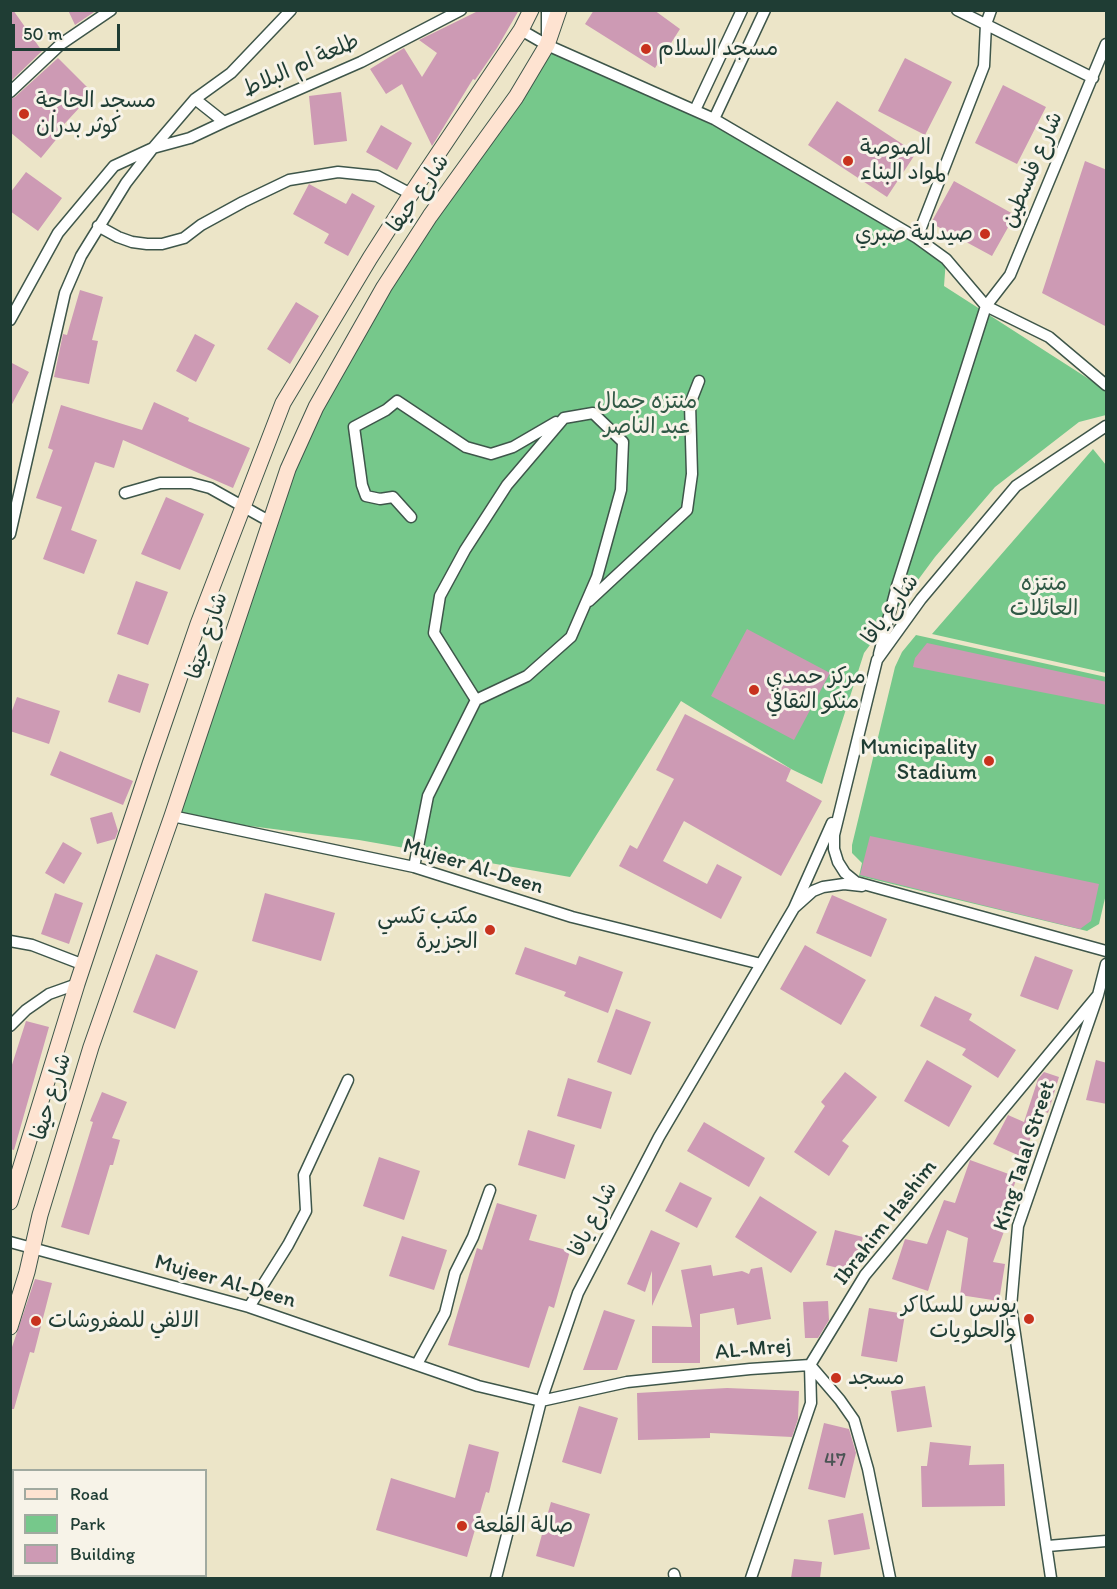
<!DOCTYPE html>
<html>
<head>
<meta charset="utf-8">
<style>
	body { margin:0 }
	#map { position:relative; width:1117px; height:1589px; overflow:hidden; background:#ece5c8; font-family:Itim,sans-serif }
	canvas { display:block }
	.frame { position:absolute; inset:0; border:12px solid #1f3d34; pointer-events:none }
	.legend { position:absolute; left:12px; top:1469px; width:195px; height:108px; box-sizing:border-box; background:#f7f3e8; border:2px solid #a1aaa0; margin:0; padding:8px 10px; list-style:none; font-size:18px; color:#1f3d34 }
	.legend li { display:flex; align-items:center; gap:12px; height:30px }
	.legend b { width:30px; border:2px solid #a1aaa0 }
	.scale { position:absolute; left:12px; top:24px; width:108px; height:27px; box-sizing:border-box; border:3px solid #1f3d34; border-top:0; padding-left:8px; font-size:18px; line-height:21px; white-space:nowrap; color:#1f3d34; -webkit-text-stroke:4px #f7f3e8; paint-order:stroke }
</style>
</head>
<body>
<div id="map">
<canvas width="1117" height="1589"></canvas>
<div class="frame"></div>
<ul class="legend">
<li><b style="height:8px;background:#fee3d1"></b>Road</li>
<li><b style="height:16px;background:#76c88b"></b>Park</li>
<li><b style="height:16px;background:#cd9ab4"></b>Building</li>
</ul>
<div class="scale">50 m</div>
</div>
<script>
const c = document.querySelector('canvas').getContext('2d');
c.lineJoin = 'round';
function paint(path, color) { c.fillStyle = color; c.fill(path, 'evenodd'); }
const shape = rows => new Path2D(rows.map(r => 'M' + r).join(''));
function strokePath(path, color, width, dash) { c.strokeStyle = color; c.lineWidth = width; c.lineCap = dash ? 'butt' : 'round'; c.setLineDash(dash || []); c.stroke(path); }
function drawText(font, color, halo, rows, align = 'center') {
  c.font = font + ' Itim,"Playpen Sans Arabic",sans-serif'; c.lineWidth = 6; c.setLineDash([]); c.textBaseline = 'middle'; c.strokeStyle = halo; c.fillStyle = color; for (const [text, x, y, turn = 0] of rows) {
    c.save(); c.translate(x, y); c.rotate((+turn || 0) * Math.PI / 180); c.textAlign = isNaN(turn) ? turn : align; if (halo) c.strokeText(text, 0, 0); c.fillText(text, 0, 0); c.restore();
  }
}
const green = shape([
	[547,45,780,158,946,259,944,286,1106,390,1106,415,1079,422,995,487,935,557,864,653,822,784,791,769,681,701,570,877,359,840,172,816,316,407],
	[1093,449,1106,465,1106,673,932,634],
	[916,635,1106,677,1106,894,1099,924,1087,931,859,876,862,863,852,853,852,845,895,667,902,652]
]);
const building = shape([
	[10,10,13,10,42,51,12,80],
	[68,10,97,10,75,25],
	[480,10,519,10,497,48,475,80,473,79,432,146,402,84,386,94,370,69,404,48,422,77,437,53,419,40],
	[594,10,654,10,680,29,655,68,585,24],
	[58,58,93,93,56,133,59,136,41,158,10,132,10,99,15,97],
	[905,58,952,82,925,135,878,111],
	[1003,85,1046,107,1017,164,975,143],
	[341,92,347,141,314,145,309,96],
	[837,101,916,153,887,197,808,145],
	[381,125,412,143,397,170,366,152],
	[1085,161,1107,170,1107,327,1042,293],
	[26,172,62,198,38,231,10,211,10,193],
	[954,181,1015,215,992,256,931,223],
	[309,184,346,204,352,193,375,206,348,256,324,243,329,234,293,214],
	[80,290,103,297,92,340,98,341,89,384,54,377,63,334,67,335],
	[296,302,319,316,290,364,267,349],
	[195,334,215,345,196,382,176,371],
	[10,362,29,372,10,408],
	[154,402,189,418,188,421,250,448,233,488,123,440,114,468,95,462,71,530,97,540,84,574,43,559,62,507,36,498,53,450,48,448,61,405,142,430],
	[166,497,204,514,180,570,141,554],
	[136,581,168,592,148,645,117,634],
	[747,629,830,673,794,740,711,696],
	[927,643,1107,682,1107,705,913,667,915,658],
	[118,674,149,684,140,713,108,702],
	[17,697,60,711,49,744,10,731,10,716],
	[685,714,791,769,786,781,822,801,781,876,684,821,663,861,707,884,717,864,742,877,721,919,619,866,630,845,637,849,674,779,656,770],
	[60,751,133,781,123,805,50,775],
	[112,812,118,831,115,839,97,844,90,818],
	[870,836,1099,884,1091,921,1080,929,860,875],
	[63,842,82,853,64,884,45,873],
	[55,893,83,903,69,944,41,934],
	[265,893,335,913,321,961,252,941],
	[832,895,887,919,871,957,816,933],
	[805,945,866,980,841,1025,780,989],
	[525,947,576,965,579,956,623,972,608,1013,564,996,566,992,515,974],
	[156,954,198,971,175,1029,133,1012],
	[1035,956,1073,970,1058,1010,1020,996],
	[935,996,972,1014,969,1020,1016,1050,998,1078,962,1055,966,1049,920,1026],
	[616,1009,651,1022,631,1075,597,1062],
	[26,1021,49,1027,14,1150,10,1149,10,1071],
	[927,1060,972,1086,949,1127,904,1101],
	[1096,1060,1107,1063,1107,1104,1086,1100],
	[845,1072,877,1097,842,1141,849,1146,829,1176,794,1152,825,1106,821,1102],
	[1044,1072,1059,1077,1048,1113,1043,1111,1022,1157,993,1144,1008,1115,1024,1122,1038,1079],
	[568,1078,612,1092,601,1129,557,1116],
	[102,1092,127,1102,112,1138,120,1140,113,1165,110,1165,89,1235,61,1227,93,1122,90,1121],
	[704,1122,765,1158,749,1187,687,1151],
	[528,1130,575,1145,565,1179,518,1165],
	[379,1157,420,1171,404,1220,363,1206],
	[970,1160,1017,1177,1002,1221,1007,1223,993,1262,1005,1264,999,1301,960,1295,968,1238,947,1230,928,1291,892,1279,905,1239,927,1244,944,1200,955,1203],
	[680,1182,712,1198,697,1228,665,1211],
	[760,1196,817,1232,791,1273,735,1237],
	[497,1203,537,1215,529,1240,570,1251,554,1308,549,1306,529,1368,448,1345,477,1248,482,1250],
	[651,1230,680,1243,652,1306,652,1271,645,1292,627,1284],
	[835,1230,863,1237,854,1272,826,1265],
	[402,1236,447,1250,434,1290,389,1276],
	[711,1265,713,1276,742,1271,749,1274,751,1269,762,1267,771,1319,737,1325,734,1308,700,1314,700,1363,652,1363,652,1326,692,1327,681,1270],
	[35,1279,52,1283,34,1353,30,1352,14,1409,10,1409,10,1353],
	[828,1301,829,1320,818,1338,805,1338,803,1302],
	[869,1308,905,1314,897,1362,861,1356],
	[604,1310,635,1320,617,1370,583,1370],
	[925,1386,932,1427,897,1432,891,1391],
	[727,1388,799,1391,798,1419,792,1437,710,1433,710,1438,638,1440,637,1393],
	[579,1406,618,1418,601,1474,562,1462],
	[824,1423,849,1429,856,1453,845,1498,808,1489],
	[930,1442,971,1446,969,1465,1004,1464,1005,1506,922,1507,921,1466,927,1466],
	[469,1444,499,1452,489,1493,486,1492,467,1557,376,1530,391,1478,455,1498],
	[551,1502,590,1514,574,1567,536,1556],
	[863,1513,870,1549,834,1555,828,1520],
	[794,1559,822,1562,820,1578,791,1578]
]);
const minor = shape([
	[547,10,547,35],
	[957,10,1093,78],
	[521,30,547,45,714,119,917,238,946,259,986,306,1049,337,1106,385],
	[10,92,61,44,111,10],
	[195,99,224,122],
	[695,110,742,10],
	[714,119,765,10],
	[98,226,118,237,132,242,147,244,162,244,184,238,201,225,243,202,289,180,338,172,377,176,411,194],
	[917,238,984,66,986,24,991,10],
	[10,320,58,233,114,166,153,148,190,138,224,122,361,62,461,10],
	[1106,426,1016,486,921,599,877,660,834,835,834,849,838,862,845,873,856,882,1106,951],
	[125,493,160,483,191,483,210,488,269,521],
	[411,517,393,497,380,499,366,496,362,485,354,427,386,410,397,401,466,447,491,454,513,447,556,422],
	[10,534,65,293,81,256,126,183,153,148,195,99,231,73,291,10],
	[589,601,687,510,692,474,690,404,699,381],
	[879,654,897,586,986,306,1010,275,1106,44],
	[172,816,414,867,572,917,761,964],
	[832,823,794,908,813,891,823,887,844,884,862,886],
	[414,867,428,796,476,700,527,676,571,637,597,577,621,490,623,442,593,413,564,418,507,485,465,550,440,596,434,633,476,700],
	[10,941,32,945,84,965],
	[10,1026,26,1010,49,994,77,984],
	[10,1242,249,1307,478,1386,541,1401,627,1382,750,1369,810,1365,840,1400,854,1420,868,1469,890,1578],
	[249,1307,288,1245,306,1211,304,1175,348,1080],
	[417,1364,445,1313,455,1273,473,1237,490,1190],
	[1048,1546,1106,1541],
	[674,1574,675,1578],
	[496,1578,541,1401,578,1293,659,1137,794,908],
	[751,1578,811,1403,810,1365,865,1275,1098,995],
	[1051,1578,1011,1307,1018,1226,1098,995,1106,964]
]);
const secondary = shape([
	[10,1202,77,984,150,764,198,624,283,403,370,258,411,194,521,30,531,10],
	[10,1327,27,1272,40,1215,91,1047,172,816,288,469,316,407,384,287,430,216,516,97,547,45,559,10]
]);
const markers = [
	[646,49,6,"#c8321e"],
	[24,114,6,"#c8321e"],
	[848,161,6,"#c8321e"],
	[985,234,6,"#c8321e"],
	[754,690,6,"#c8321e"],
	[989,761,6,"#c8321e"],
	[490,930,6,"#c8321e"],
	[1029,1319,6,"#c8321e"],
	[36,1321,6,"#c8321e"],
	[836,1378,6,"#c8321e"],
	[462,1526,6,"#c8321e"]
];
const numberNames = [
	["47",835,1461]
];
const poiNames = [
	["مسجد السلام",658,49],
	["مسجد الحاجة",36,101],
	["كوثر بدران",36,126],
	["الصوصة",860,148],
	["لمواد البناء",860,173],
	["صيدلية صبري",973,234,"right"],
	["مركز حمدي",766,677],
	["منكو الثقافي",766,702],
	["Municipality",977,748,"right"],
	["Stadium",977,773,"right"],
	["مكتب تكسي",478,917,"right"],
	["الجزيرة",478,942,"right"],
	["يونس للسكاكر",1017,1306,"right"],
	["والحلويات",1017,1331,"right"],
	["الالفي للمفروشات",48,1321],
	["مسجد",848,1378],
	["صالة القلعة",474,1526]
];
const streetNames = [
	["طلعة ام البلاط",301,66,-24],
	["شارع فلسطين",1033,170,-67],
	["شارع حيفا",419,194,-55],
	["شارع يافا",891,610,-54],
	["شارع حيفا",208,636,-72],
	["Mujeer Al-Deen",473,867,17],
	["شارع حيفا",52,1097,-73],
	["King Talal Street",1025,1156,-72],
	["شارع يافا",594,1220,-63],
	["Ibrahim Hashim",886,1223,-52],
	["Mujeer Al-Deen",225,1282,16],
	["AL-Mrej",753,1350,-5]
];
const parkNames = [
	["منتزه جمال",647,402],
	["عبد الناصر",647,427],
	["منتزه",1044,584],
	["العائلات",1044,609]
];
paint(green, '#76c88b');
paint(building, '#cd9ab4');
strokePath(minor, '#3e564a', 13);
strokePath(secondary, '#3e564a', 17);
strokePath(minor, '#fff', 10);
strokePath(secondary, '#fee3d1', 15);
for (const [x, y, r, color] of markers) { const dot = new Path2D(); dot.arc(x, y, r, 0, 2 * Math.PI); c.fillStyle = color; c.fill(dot); strokePath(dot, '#f7f3e8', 2); }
drawText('20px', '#4a5454', null, numberNames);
drawText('22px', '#1f3d34', '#f7f3e8', poiNames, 'left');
drawText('22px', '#1f3d34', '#f7f3e8', streetNames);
drawText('22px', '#305945', '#f7f3e8', parkNames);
</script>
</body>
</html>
